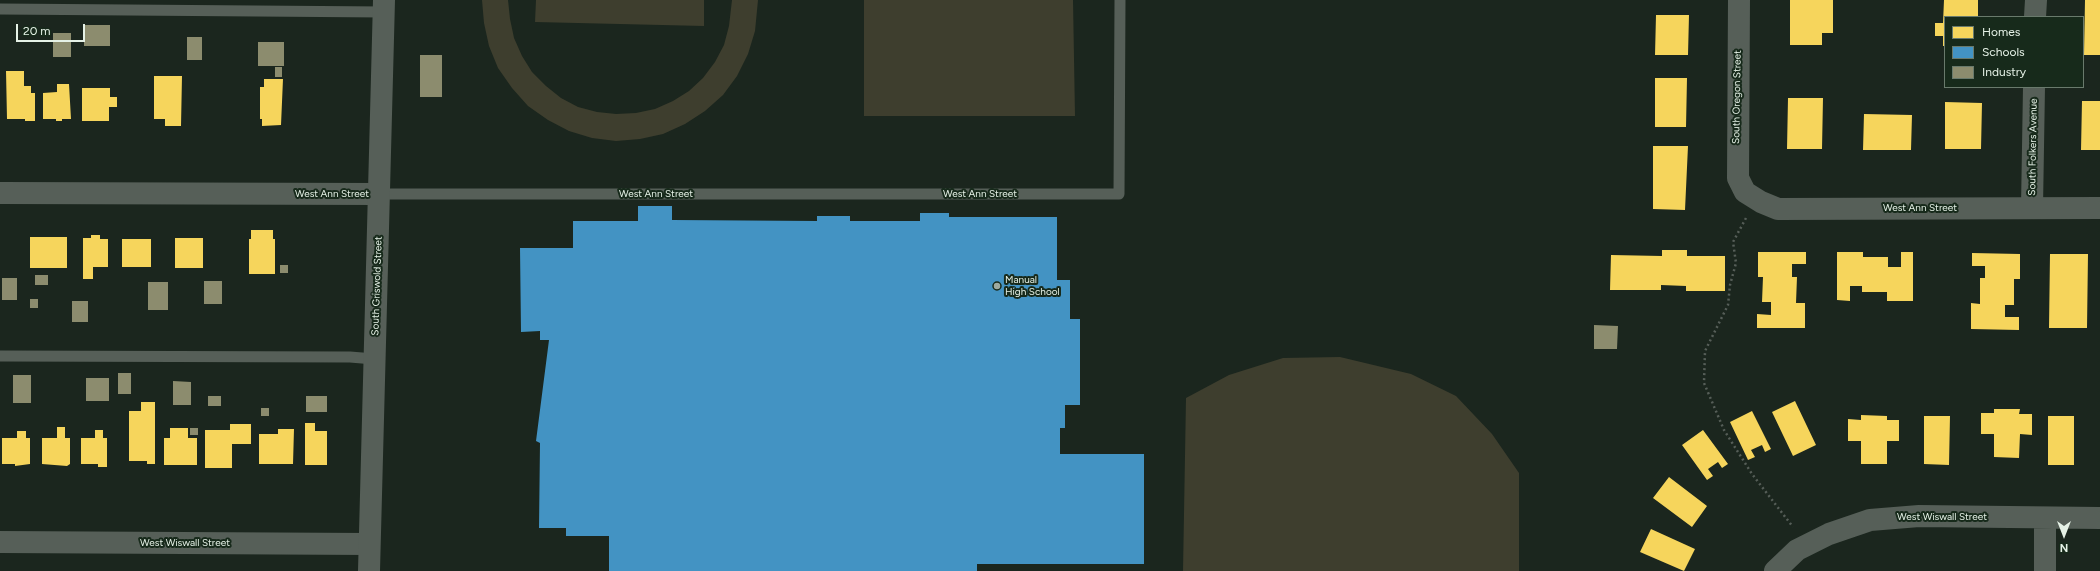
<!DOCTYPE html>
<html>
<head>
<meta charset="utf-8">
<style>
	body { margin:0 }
	#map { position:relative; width:2100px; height:571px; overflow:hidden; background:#1b261e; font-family:Figtree,sans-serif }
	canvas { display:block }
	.legend { position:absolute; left:1944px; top:16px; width:140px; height:72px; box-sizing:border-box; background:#172a1b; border:1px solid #697a6c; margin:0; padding:5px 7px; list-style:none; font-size:12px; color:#e5f1e6 }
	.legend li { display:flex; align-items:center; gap:8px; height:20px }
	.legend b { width:20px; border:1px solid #697a6c }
	.north { position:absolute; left:2044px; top:515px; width:40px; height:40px; -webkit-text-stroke:3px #172a1b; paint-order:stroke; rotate:180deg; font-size:11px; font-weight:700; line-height:16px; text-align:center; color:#e5f1e6 }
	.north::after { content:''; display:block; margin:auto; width:14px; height:18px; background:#e5f1e6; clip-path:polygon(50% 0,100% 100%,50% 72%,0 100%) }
	.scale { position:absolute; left:16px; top:24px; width:69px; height:18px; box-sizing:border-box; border:2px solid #e5f1e6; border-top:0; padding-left:5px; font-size:12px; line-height:14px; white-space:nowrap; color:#e5f1e6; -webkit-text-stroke:3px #172a1b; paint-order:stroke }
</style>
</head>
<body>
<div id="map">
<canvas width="2100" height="571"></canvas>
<ul class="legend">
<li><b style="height:11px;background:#f6d55c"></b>Homes</li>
<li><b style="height:11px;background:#4393c3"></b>Schools</li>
<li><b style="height:11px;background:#8c8c6e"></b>Industry</li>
</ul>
<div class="north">N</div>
<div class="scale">20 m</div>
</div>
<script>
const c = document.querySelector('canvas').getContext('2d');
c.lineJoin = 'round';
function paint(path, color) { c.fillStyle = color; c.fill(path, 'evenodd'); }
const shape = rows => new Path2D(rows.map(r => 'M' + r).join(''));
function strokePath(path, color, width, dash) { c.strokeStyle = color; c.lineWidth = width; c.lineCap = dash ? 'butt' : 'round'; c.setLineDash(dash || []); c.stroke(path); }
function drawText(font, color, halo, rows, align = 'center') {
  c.font = font + ' Figtree,sans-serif'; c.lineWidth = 4; c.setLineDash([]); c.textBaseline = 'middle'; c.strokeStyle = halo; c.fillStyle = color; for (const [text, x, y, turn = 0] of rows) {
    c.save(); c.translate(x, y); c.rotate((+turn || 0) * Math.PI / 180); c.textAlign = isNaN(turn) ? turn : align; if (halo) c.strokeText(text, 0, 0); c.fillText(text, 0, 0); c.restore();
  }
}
const green = shape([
	[482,0,508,0,510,19,514,38,522,56,532,72,546,86,561,98,578,107,597,112,616,114,636,113,655,109,673,101,689,91,703,78,715,62,724,45,729,26,732,0,758,0,755,31,748,54,737,76,723,95,705,111,685,124,663,134,640,139,616,141,592,138,569,131,548,120,528,106,512,88,498,68,489,46,484,23],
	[536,0,704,0,704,26,535,22],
	[864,0,1073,0,1075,116,864,116],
	[1340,357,1411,374,1456,396,1492,434,1519,473,1519,571,1183,571,1186,398,1229,375,1283,358]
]);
const homes = shape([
	[1790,0,1833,0,1833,33,1822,33,1822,45,1790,45],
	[1944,0,1978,0,1978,17,1945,17,1945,46,1943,46,1943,36,1935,36,1935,23,1943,23],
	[2085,0,2100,0,2100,55,2084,55],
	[1656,15,1689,15,1688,55,1655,55],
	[6,71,24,71,24,86,31,86,31,93,35,93,35,121,25,121,25,119,7,119],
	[154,76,182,76,181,126,165,126,165,119,154,119],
	[1655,78,1687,78,1686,127,1655,127],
	[264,79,283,79,281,125,262,126,262,119,260,119,260,87,264,87],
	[57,84,69,84,71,119,62,119,62,121,56,121,56,119,43,119,43,93,57,92],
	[82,88,110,88,110,97,117,97,117,107,109,107,109,121,82,121],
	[1788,98,1823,98,1822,149,1787,149],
	[2082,101,2100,101,2100,150,2081,150],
	[1945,102,1982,103,1981,149,1945,149],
	[1864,114,1912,115,1911,150,1863,150],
	[1653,146,1688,146,1685,210,1653,209],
	[251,230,273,230,273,239,275,239,275,274,249,274,249,239,251,239],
	[91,235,100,235,100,239,108,239,108,267,93,267,93,279,83,279,83,238,91,238],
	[30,237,67,237,67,268,30,268],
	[175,238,203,238,203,268,175,268],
	[122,239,151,239,151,267,122,267],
	[1662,250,1687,250,1687,256,1725,256,1725,291,1686,291,1686,286,1661,285,1661,290,1610,290,1611,255,1662,256],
	[1758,252,1806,252,1806,264,1792,264,1792,277,1797,277,1796,303,1805,303,1805,328,1757,328,1757,314,1771,315,1771,302,1762,302,1763,277,1758,277],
	[1837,252,1863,252,1863,257,1888,257,1888,267,1901,267,1901,252,1913,252,1913,301,1887,301,1887,292,1862,292,1862,286,1850,286,1850,301,1837,300],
	[1972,253,2020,254,2020,279,2014,279,2014,305,2005,305,2005,317,2019,317,2019,330,1971,329,1971,303,1980,304,1980,278,1985,278,1985,266,1972,266],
	[2050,254,2088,254,2087,328,2049,328],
	[1795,401,1816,445,1793,456,1772,412],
	[141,402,155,402,155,464,147,464,147,461,129,461,129,411,141,411],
	[1994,409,2020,409,2019,414,2032,414,2032,435,2020,434,2019,458,1994,457,1994,434,1981,434,1981,413,1994,413],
	[1752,411,1771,449,1765,452,1762,445,1751,450,1755,457,1748,460,1730,422],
	[1861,415,1887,416,1887,420,1899,420,1899,441,1887,441,1887,464,1861,464,1861,441,1848,441,1848,419,1861,420],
	[1924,416,1950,416,1949,465,1924,464],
	[2048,416,2074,416,2074,465,2048,465],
	[305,423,315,423,315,431,327,431,327,465,305,465],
	[230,424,251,424,251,444,232,444,232,468,205,468,205,430,230,430],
	[57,427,65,427,65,438,70,438,70,464,67,466,42,464,42,438,57,438],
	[170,428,188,428,188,438,197,438,197,465,164,465,164,438,170,438],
	[278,429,294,429,293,464,259,464,259,434,278,434],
	[95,430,103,430,103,438,107,438,107,467,98,467,98,464,81,464,81,438,95,438],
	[1703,430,1728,464,1722,468,1718,462,1708,469,1713,476,1707,480,1682,445],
	[17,431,26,431,26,438,30,438,30,464,15,466,15,464,2,464,2,438,17,438],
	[1669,477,1707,506,1692,527,1653,498],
	[1651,529,1695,549,1684,571,1640,552]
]);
const schools = shape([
	[638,206,672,206,672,220,817,221,817,216,850,216,850,221,920,221,920,213,949,213,949,217,1057,217,1057,280,1070,280,1070,319,1080,319,1080,405,1065,405,1065,428,1060,428,1060,454,1144,454,1144,564,977,564,977,571,609,571,609,536,566,536,566,528,539,528,540,443,536,441,549,340,540,340,540,331,521,332,520,248,573,248,573,221,638,221]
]);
const industry = shape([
	[84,25,110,25,110,46,84,46],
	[53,33,71,33,71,57,53,57],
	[187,37,202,37,202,60,187,60],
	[258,42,284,42,284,66,258,66],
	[420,55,442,55,442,97,420,97],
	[275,67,282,67,282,77,275,77],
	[280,265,288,265,288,273,280,273],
	[35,275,48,275,48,285,35,285],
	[2,278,17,278,17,300,2,300],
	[204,281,222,281,222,304,204,304],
	[148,282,168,282,168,310,148,310],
	[30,299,38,299,38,308,30,308],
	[72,301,88,301,88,322,72,322],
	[1594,325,1618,326,1617,349,1594,349],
	[118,373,131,373,131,394,118,394],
	[13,375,31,375,31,403,13,403],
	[86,378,109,378,109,401,86,401],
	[173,381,191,382,191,405,173,405],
	[208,396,221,396,221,406,208,406],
	[306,396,327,396,327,412,306,412],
	[261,408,269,408,269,416,261,416],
	[190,428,198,428,198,435,190,435]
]);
const path = shape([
	[1746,218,1733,242,1736,263,1730,285,1728,305,1705,351,1704,383,1724,430,1752,474,1793,527]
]);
const lane = shape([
	[0,9,384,12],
	[379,194,1119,194,1120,0],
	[0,356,350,357,374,359]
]);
const street = shape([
	[1739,0,1738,178,1745,192,1761,202,1778,209,2100,208],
	[2035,17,2036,0],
	[0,193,379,194],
	[2032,207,2034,87],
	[0,542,369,544],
	[1775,571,1797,550,1829,534,1870,520,1919,516,2100,518],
	[2045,571,2045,518]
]);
const secondary = shape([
	[369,571,384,0]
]);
const markers = [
	[997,286,4,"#9eaaa0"]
];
const streetNames = [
	["South Oregon Street",1737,97,-89],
	["South Folkers Avenue",2033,147,-89],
	["West Ann Street",332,194],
	["West Ann Street",656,194],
	["West Ann Street",980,194],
	["West Ann Street",1920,208],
	["South Griswold Street",377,286,-88],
	["West Wiswall Street",1942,517],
	["West Wiswall Street",185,543]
];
const poiNames = [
	["Manual",1005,280],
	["High School",1005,292]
];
paint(green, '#3e3e2e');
paint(homes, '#f6d55c');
paint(schools, '#4393c3');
paint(industry, '#8c8c6e');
strokePath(path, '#565e58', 2.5, [2, 3]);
strokePath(lane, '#565f58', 11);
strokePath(street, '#565f58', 22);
strokePath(secondary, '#565f58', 22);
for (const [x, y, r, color] of markers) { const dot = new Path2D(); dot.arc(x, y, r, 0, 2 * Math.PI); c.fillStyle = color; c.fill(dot); strokePath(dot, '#172a1b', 1.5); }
drawText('10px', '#e5f1e6', '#172a1b', streetNames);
drawText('10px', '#e5f1e6', '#172a1b', poiNames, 'left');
</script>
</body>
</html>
